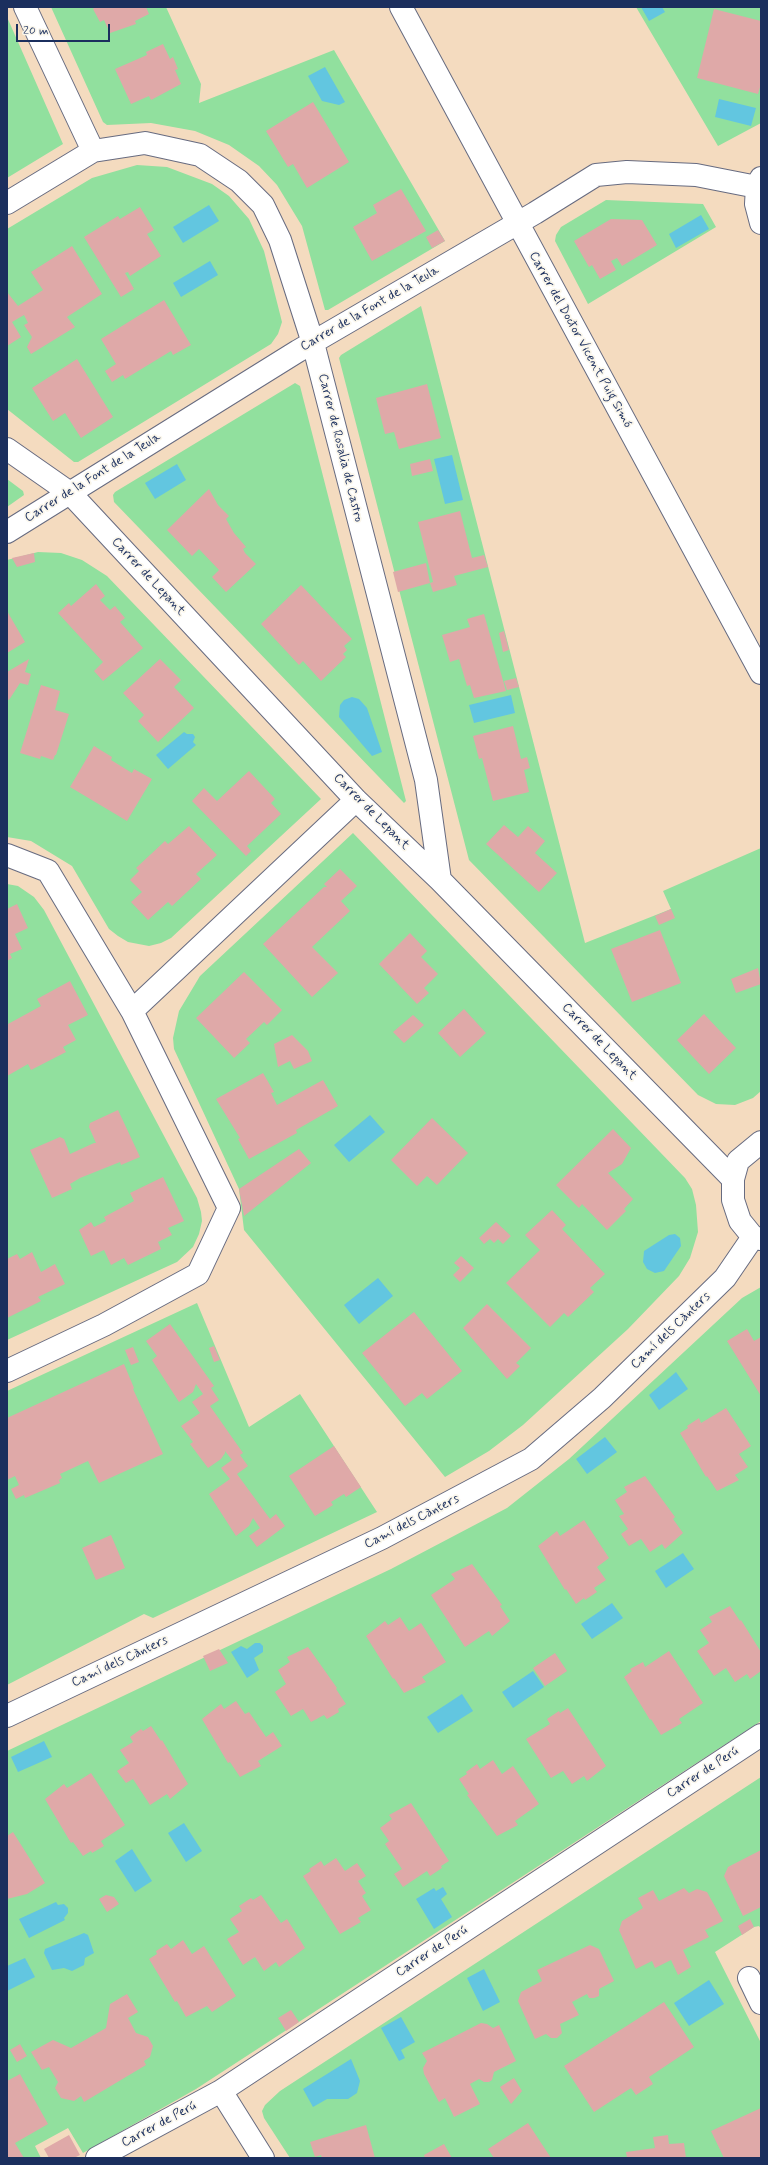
<!DOCTYPE html>
<html>
<head>
<meta charset="utf-8">
<style>
	body { margin:0 }
	#map { position:relative; width:768px; height:2165px; overflow:hidden; background:#f4dbbf; font-family:Mynerve,sans-serif }
	canvas { display:block }
	.frame { position:absolute; inset:0; border:8px solid #1b2f5e; pointer-events:none }
	.scale { position:absolute; left:16px; top:24px; width:94px; height:18px; box-sizing:border-box; border:2px solid #1b2f5e; border-top:0; padding-left:5px; font-size:12px; line-height:14px; white-space:nowrap; color:#1b2f5e; -webkit-text-stroke:3px #fbf7ec; paint-order:stroke }
</style>
</head>
<body>
<div id="map">
<canvas width="768" height="2165"></canvas>
<div class="frame"></div>
<div class="scale">20 m</div>
</div>
<script>
const c = document.querySelector('canvas').getContext('2d');
c.lineJoin = 'round';
function paint(path, color) { c.fillStyle = color; c.fill(path, 'evenodd'); }
const shape = rows => new Path2D(rows.map(r => 'M' + r).join(''));
function strokePath(path, color, width, dash) { c.strokeStyle = color; c.lineWidth = width; c.lineCap = dash ? 'butt' : 'round'; c.setLineDash(dash || []); c.stroke(path); }
function drawText(font, color, halo, rows, align = 'center') {
  c.font = font + ' Mynerve,sans-serif'; c.lineWidth = 3.5; c.setLineDash([]); c.textBaseline = 'middle'; c.strokeStyle = halo; c.fillStyle = color; for (const [text, x, y, turn = 0] of rows) {
    c.save(); c.translate(x, y); c.rotate((+turn || 0) * Math.PI / 180); c.textAlign = isNaN(turn) ? turn : align; if (halo) c.strokeText(text, 0, 0); c.fillText(text, 0, 0); c.restore();
  }
}
const green = shape([
	[51,7,166,7,201,84,199,103,334,50,445,241,328,310,325,310,302,226,277,185,259,166,229,145,195,131,151,123,107,125,103,122],
	[636,7,761,7,761,123,718,146],
	[7,17,63,144,7,178],
	[137,165,167,167,212,184,229,196,249,219,264,251,282,322,278,334,271,344,78,462,74,462,7,409,7,229,92,178],
	[606,200,703,204,716,227,588,304,555,241,556,235,561,227],
	[421,306,585,943,671,909,663,891,761,848,761,1091,753,1098,735,1105,716,1104,698,1095,469,860,339,358,341,355],
	[295,383,300,386,406,801,404,803,114,502,113,495,115,492],
	[7,479,23,491,24,495,7,507],
	[38,552,61,553,82,560,107,576,321,799,171,938,161,943,149,946,128,942,118,936,109,929,72,866,31,841,7,837,7,560],
	[353,833,685,1178,692,1189,696,1205,698,1232,690,1258,679,1276,628,1329,523,1425,489,1451,445,1477,244,1230,239,1189,174,1049,173,1038,179,1011,200,976],
	[7,884,18,886,34,897,44,910,197,1198,201,1212,202,1221,199,1234,193,1247,177,1262,7,1340],
	[761,1287,761,1721,196,2089,83,2153,68,2128,35,2146,41,2158,7,2158,7,1751,391,1569,507,1508,569,1459,742,1298],
	[197,1303,249,1427,300,1394,377,1512,153,1618,144,1614,7,1685,7,1391],
	[761,1777,761,1929,759,1926,754,1927,715,1952,761,2043,761,2158,290,2158,264,2118,262,2111,265,2105,280,2091]
]);
const water = shape([
	[641,7,662,7,665,12,649,21],
	[325,67,345,102,339,105,322,101,308,76],
	[719,99,756,108,751,126,715,117],
	[209,205,219,221,183,243,173,227],
	[701,215,709,229,676,248,669,234],
	[210,261,218,275,181,297,173,283],
	[452,455,463,500,445,504,434,459],
	[177,464,186,480,155,499,145,483],
	[511,695,515,713,474,723,469,705],
	[352,697,359,699,367,708,382,752,372,756,339,717,340,705,344,700],
	[184,732,187,734,193,734,195,737,193,742,196,745,168,769,156,755],
	[370,1115,385,1132,349,1162,334,1145],
	[675,1234,680,1238,681,1246,664,1271,655,1273,647,1269,643,1262,644,1251,669,1235],
	[378,1278,393,1296,359,1324,344,1305],
	[676,1372,688,1389,659,1410,649,1395],
	[605,1437,617,1452,587,1474,576,1459],
	[683,1553,694,1569,666,1588,655,1571],
	[612,1603,623,1618,592,1639,581,1624],
	[255,1643,260,1643,263,1646,263,1652,254,1658,259,1670,247,1678,231,1652,241,1646,247,1649],
	[533,1671,544,1687,513,1708,502,1692],
	[462,1694,473,1711,438,1733,427,1717],
	[44,1741,52,1757,18,1772,11,1757],
	[184,1823,202,1851,186,1862,168,1833],
	[132,1849,152,1881,135,1892,115,1861],
	[443,1887,447,1894,441,1899,452,1917,434,1929,416,1899,434,1888,436,1891],
	[56,1902,58,1905,64,1904,68,1908,68,1913,64,1918,65,1920,29,1938,19,1919],
	[84,1933,88,1935,94,1953,85,1958,84,1965,72,1971,64,1968,52,1970,44,1953,45,1949],
	[25,1958,35,1977,7,1991,7,1966],
	[484,1969,500,2002,483,2011,467,1978],
	[709,1980,724,2004,689,2026,674,2003],
	[401,2017,415,2042,401,2050,405,2058,399,2061,381,2028],
	[351,2059,360,2081,357,2093,348,2099,327,2099,313,2107,303,2089]
]);
const building = shape([
	[95,7,146,7,149,14,135,21,136,24,110,33,104,20,100,22,93,9],
	[714,9,761,21,761,84,758,94,697,78],
	[163,44,170,59,173,57,178,69,175,70,181,84,151,100,149,96,131,104,115,69,147,55,146,52],
	[313,102,349,162,307,188,293,164,288,167,266,131],
	[401,189,426,231,372,261,353,227,377,213,373,205],
	[140,207,154,230,147,234,161,256,130,276,128,272,125,273,134,289,121,297,84,237,118,216,120,219],
	[611,219,642,220,657,245,622,266,617,258,611,261,616,270,600,279,592,265,589,267,574,241],
	[438,230,445,241,432,248,426,237],
	[72,246,102,294,67,317,75,327,31,354,27,347,32,337,24,325,28,323,24,315,12,322,21,337,7,346,7,292,18,306,43,290,31,272],
	[164,300,191,345,173,355,171,351,125,379,123,375,112,382,105,371,116,364,101,339],
	[77,359,113,417,81,438,65,413,53,421,32,388],
	[427,384,441,438,399,449,394,432,385,434,376,398],
	[430,459,433,471,412,476,410,464],
	[209,489,218,505,229,516,226,519,234,533,246,547,243,549,245,553,256,564,226,592,212,577,219,570,199,549,192,556,167,530],
	[460,511,472,558,484,555,488,567,454,576,457,585,433,592,430,583,433,582,418,522],
	[34,553,35,562,17,567,12,558],
	[426,563,430,583,398,592,393,572],
	[96,584,105,596,100,600,110,610,115,606,125,618,120,622,143,648,103,681,94,671,103,662,58,613,69,603,71,606],
	[301,585,352,639,344,646,347,650,343,654,346,657,321,681,303,661,299,665,261,624],
	[7,611,25,642,7,653],
	[484,614,506,691,474,698,470,685,467,686,459,659,450,662,442,635,470,627,467,619],
	[504,631,509,650,503,652,499,633],
	[29,659,25,672,31,674,28,685,20,683,9,700,7,699,7,672],
	[160,659,181,680,174,687,194,708,158,742,138,721,144,715,123,693],
	[516,678,519,687,507,690,504,681],
	[41,685,60,691,55,710,69,714,56,755,55,755,53,760,41,756,40,759,20,753],
	[513,726,521,759,527,757,530,768,524,770,529,792,493,801,482,758,479,759,473,736],
	[94,746,112,757,111,760,132,773,134,769,152,779,127,821,70,787],
	[249,771,275,799,271,803,281,814,247,846,251,851,246,856,192,801,204,788,217,801],
	[504,825,518,837,528,826,545,841,535,853,557,873,539,892,486,844],
	[189,826,217,855,196,874,201,879,172,906,168,902,148,920,131,902,142,892,130,880,139,871,136,868,165,841,168,844],
	[340,869,357,886,341,901,350,911,312,947,338,973,312,997,263,944,324,887,327,887,324,884],
	[17,904,28,928,15,934,22,949,10,954,12,958,7,961,7,909],
	[671,909,675,918,659,925,655,916],
	[660,930,681,983,632,1002,611,949],
	[410,933,427,951,421,957,438,974,424,988,429,993,417,1004,379,964],
	[758,968,761,984,736,993,731,979],
	[244,972,282,1010,267,1025,264,1022,246,1039,250,1043,234,1058,196,1018],
	[70,981,88,1015,68,1025,76,1040,63,1047,66,1052,31,1070,28,1064,7,1076,8,1024,41,1006,37,999],
	[464,1009,486,1033,460,1057,438,1033],
	[704,1014,736,1048,709,1074,677,1040],
	[413,1015,424,1025,404,1043,393,1032],
	[292,1035,308,1051,312,1061,294,1069,290,1061,278,1067,274,1044],
	[263,1073,274,1092,271,1093,277,1105,323,1080,338,1106,296,1130,297,1133,249,1159,238,1139,240,1138,216,1099],
	[118,1110,140,1157,121,1165,120,1162,80,1178,70,1184,72,1189,52,1198,30,1150,60,1137,64,1139,70,1154,94,1143,96,1143,89,1127,90,1123],
	[432,1118,468,1153,437,1185,427,1176,417,1186,391,1160],
	[613,1129,631,1148,622,1164,608,1173,633,1199,624,1209,626,1211,607,1230,582,1204,579,1208,556,1185],
	[299,1149,311,1163,244,1216,239,1189],
	[163,1177,184,1221,168,1228,172,1235,158,1242,161,1249,128,1265,124,1258,111,1265,104,1250,91,1256,79,1230,91,1222,94,1227,106,1221,104,1217,134,1201,130,1193],
	[552,1210,566,1225,562,1229,605,1274,590,1288,594,1292,568,1317,564,1313,550,1327,506,1283,540,1250,525,1235],
	[496,1222,511,1236,503,1244,498,1239,494,1243,490,1239,484,1244,479,1238],
	[32,1252,41,1272,55,1264,65,1284,38,1297,41,1301,7,1318,7,1259,17,1254,20,1259],
	[461,1256,474,1268,460,1282,453,1275,460,1268,454,1263],
	[487,1304,531,1348,516,1363,520,1366,507,1379,463,1328],
	[414,1312,462,1371,427,1399,422,1393,405,1406,362,1353],
	[170,1324,214,1386,211,1388,219,1400,210,1406,243,1453,240,1455,248,1466,237,1474,270,1519,276,1514,285,1526,257,1547,249,1536,260,1528,253,1518,249,1526,236,1536,209,1494,230,1479,221,1468,232,1460,225,1451,225,1453,221,1459,208,1468,190,1444,193,1442,181,1426,200,1413,192,1402,203,1394,196,1384,193,1392,179,1402,152,1360,157,1356,146,1341],
	[747,1329,754,1341,761,1337,761,1396,727,1341],
	[214,1346,220,1360,214,1362,209,1348],
	[133,1347,139,1362,131,1365,125,1350],
	[124,1364,134,1388,133,1389,163,1454,99,1483,88,1461,60,1474,62,1478,59,1480,60,1483,25,1498,24,1495,16,1499,11,1489,19,1485,15,1476,7,1480,7,1418],
	[726,1408,751,1446,739,1454,748,1467,735,1475,739,1480,717,1491,707,1476,706,1477,680,1433,688,1428,687,1426,699,1418,701,1423],
	[334,1446,361,1487,346,1497,344,1494,331,1502,333,1505,315,1516,289,1476],
	[645,1476,675,1517,673,1519,683,1533,665,1549,662,1544,650,1552,641,1539,629,1546,621,1534,628,1529,619,1516,624,1514,615,1500,627,1492,624,1487],
	[584,1520,609,1558,597,1567,606,1580,594,1588,597,1592,585,1600,584,1598,576,1604,566,1589,565,1590,538,1546,557,1531,560,1536],
	[111,1535,125,1568,96,1580,82,1548],
	[472,1564,502,1605,500,1606,510,1621,492,1636,489,1631,465,1647,431,1595,455,1579,451,1574],
	[730,1606,740,1621,741,1620,761,1652,761,1671,750,1679,747,1674,735,1682,726,1668,714,1676,697,1651,709,1643,700,1630,712,1622,709,1617],
	[400,1617,409,1631,421,1623,446,1662,422,1677,426,1682,404,1693,394,1678,393,1679,366,1636,385,1621,388,1625],
	[308,1647,337,1688,336,1689,346,1704,338,1709,339,1712,327,1719,324,1715,311,1722,303,1709,291,1716,275,1692,286,1684,278,1670,290,1662,287,1657],
	[219,1649,228,1663,210,1671,203,1656],
	[669,1651,703,1703,679,1719,682,1723,661,1735,651,1719,650,1720,624,1677,632,1671,630,1669,643,1662,645,1667],
	[555,1653,567,1671,545,1686,533,1668],
	[236,1701,245,1714,249,1712,266,1737,273,1732,282,1746,258,1761,261,1766,240,1777,230,1762,228,1763,202,1719,221,1704,224,1709],
	[568,1708,606,1766,587,1781,584,1776,572,1784,563,1771,551,1778,526,1739,550,1724,547,1719,559,1711,560,1713],
	[151,1726,161,1741,162,1740,188,1784,170,1799,167,1794,150,1805,133,1779,126,1783,117,1771,129,1763,120,1750,133,1742,130,1737,141,1729,143,1731],
	[493,1760,502,1774,513,1766,539,1804,515,1821,518,1825,497,1836,467,1795,469,1794,459,1779,467,1774,466,1772,477,1764,480,1769],
	[91,1773,125,1825,101,1841,104,1846,92,1853,91,1851,83,1856,73,1842,71,1843,45,1799,64,1784,67,1788],
	[411,1803,449,1861,441,1866,442,1868,430,1876,427,1871,403,1887,394,1874,402,1869,385,1844,389,1841,380,1828,392,1819,389,1815],
	[13,1832,45,1883,27,1894,7,1899,7,1836],
	[761,1850,761,1907,743,1916,724,1876,728,1867],
	[336,1858,345,1871,357,1863,366,1876,358,1881,366,1893,362,1896,371,1910,358,1918,361,1922,340,1934,303,1876,311,1871,309,1869,321,1861,324,1866],
	[684,1888,689,1893,697,1889,707,1892,723,1921,705,1930,709,1937,683,1950,691,1967,678,1975,671,1960,655,1968,652,1961,636,1969,619,1930,622,1921,643,1908,638,1898,653,1890,659,1901],
	[106,1895,114,1897,119,1904,107,1912,99,1899],
	[261,1895,281,1923,287,1919,305,1948,279,1967,276,1962,264,1971,255,1957,243,1965,227,1939,239,1932,230,1919,242,1911,239,1906,251,1898,253,1900],
	[750,1919,754,1927,742,1935,738,1926],
	[183,1940,192,1954,204,1946,236,1996,212,2012,207,2006,186,2017,177,2001,175,2002,149,1959,157,1954,156,1951,167,1944,171,1949],
	[590,1945,599,1949,614,1981,599,1989,599,1996,594,1998,589,1998,587,1994,572,2002,579,2015,560,2024,562,2033,557,2038,551,2038,546,2034,535,2039,518,2001,521,1992,542,1981,537,1970],
	[127,1994,138,2012,128,2018,136,2033,148,2037,153,2046,150,2057,144,2061,146,2065,84,2102,81,2096,74,2101,61,2098,55,2088,58,2082,49,2067,42,2070,31,2052,53,2040,71,2048,106,2028,110,2004],
	[664,2002,694,2047,649,2077,653,2084,636,2095,631,2088,594,2112,564,2066],
	[291,2010,299,2022,286,2031,278,2018],
	[481,2023,487,2024,493,2028,499,2025,516,2061,494,2072,492,2080,489,2082,484,2082,479,2079,470,2084,480,2104,454,2117,445,2098,439,2102,424,2074,423,2068,427,2061,422,2053],
	[20,2044,27,2056,17,2062,10,2050],
	[20,2074,48,2124,15,2143,24,2158,7,2158,7,2081],
	[514,2078,522,2091,511,2104,500,2087],
	[761,2108,761,2158,724,2158,711,2131],
	[528,2123,551,2158,494,2158,488,2149],
	[366,2125,375,2158,322,2158,321,2155,315,2157,310,2142],
	[69,2135,80,2155,74,2158,49,2158,44,2149],
	[668,2135,669,2144,684,2143,686,2158,627,2158,626,2152,655,2148,653,2137],
	[444,2144,452,2158,425,2158,424,2155]
]);
const minor = shape([
	[25,7,93,151],
	[401,7,761,673],
	[761,178,757,187,756,204,761,223],
	[7,203,93,151,145,143,200,155,239,181,263,205,280,240,313,343,426,780,440,880],
	[7,449,70,493,356,800,440,880,733,1179],
	[7,532,298,351,535,213,596,175,627,172,696,175,757,187],
	[7,855,48,871,132,1011,356,800],
	[761,1142,738,1161,733,1179,733,1200,740,1221,753,1237,761,1239],
	[7,1371,104,1325,198,1274,229,1208,132,1011],
	[7,1716,382,1538,531,1459,602,1398,725,1278,753,1237],
	[749,1978,761,2003],
	[221,2091,263,2158],
	[97,2158,221,2091,761,1735]
]);
const streetNames = [
	["Carrer de la Font de la Teula",370,309,-30],
	["Carrer del Doctor Vicent Puig Simó",580,340,61],
	["Carrer de Rosalia de Castro",340,448,76],
	["Carrer de la Font de la Teula",93,478,-32],
	["Carrer de Lepant",148,577,47],
	["Carrer de Lepant",371,812,45],
	["Carrer de Lepant",599,1042,46],
	["Camí dels Cànters",671,1331,-44],
	["Camí dels Cànters",412,1522,-27],
	["Camí dels Cànters",120,1662,-25],
	["Carrer de Perú",703,1773,-33],
	["Carrer de Perú",432,1952,-33],
	["Carrer de Perú",159,2125,-28]
];
paint(green, '#91e09e');
paint(water, '#62c6e0');
paint(building, '#dfa9a8');
strokePath(minor, '#676b80', 24);
strokePath(minor, '#fff', 22);
drawText('13px', '#1b2f5e', '#fbf7ec', streetNames);
</script>
</body>
</html>
